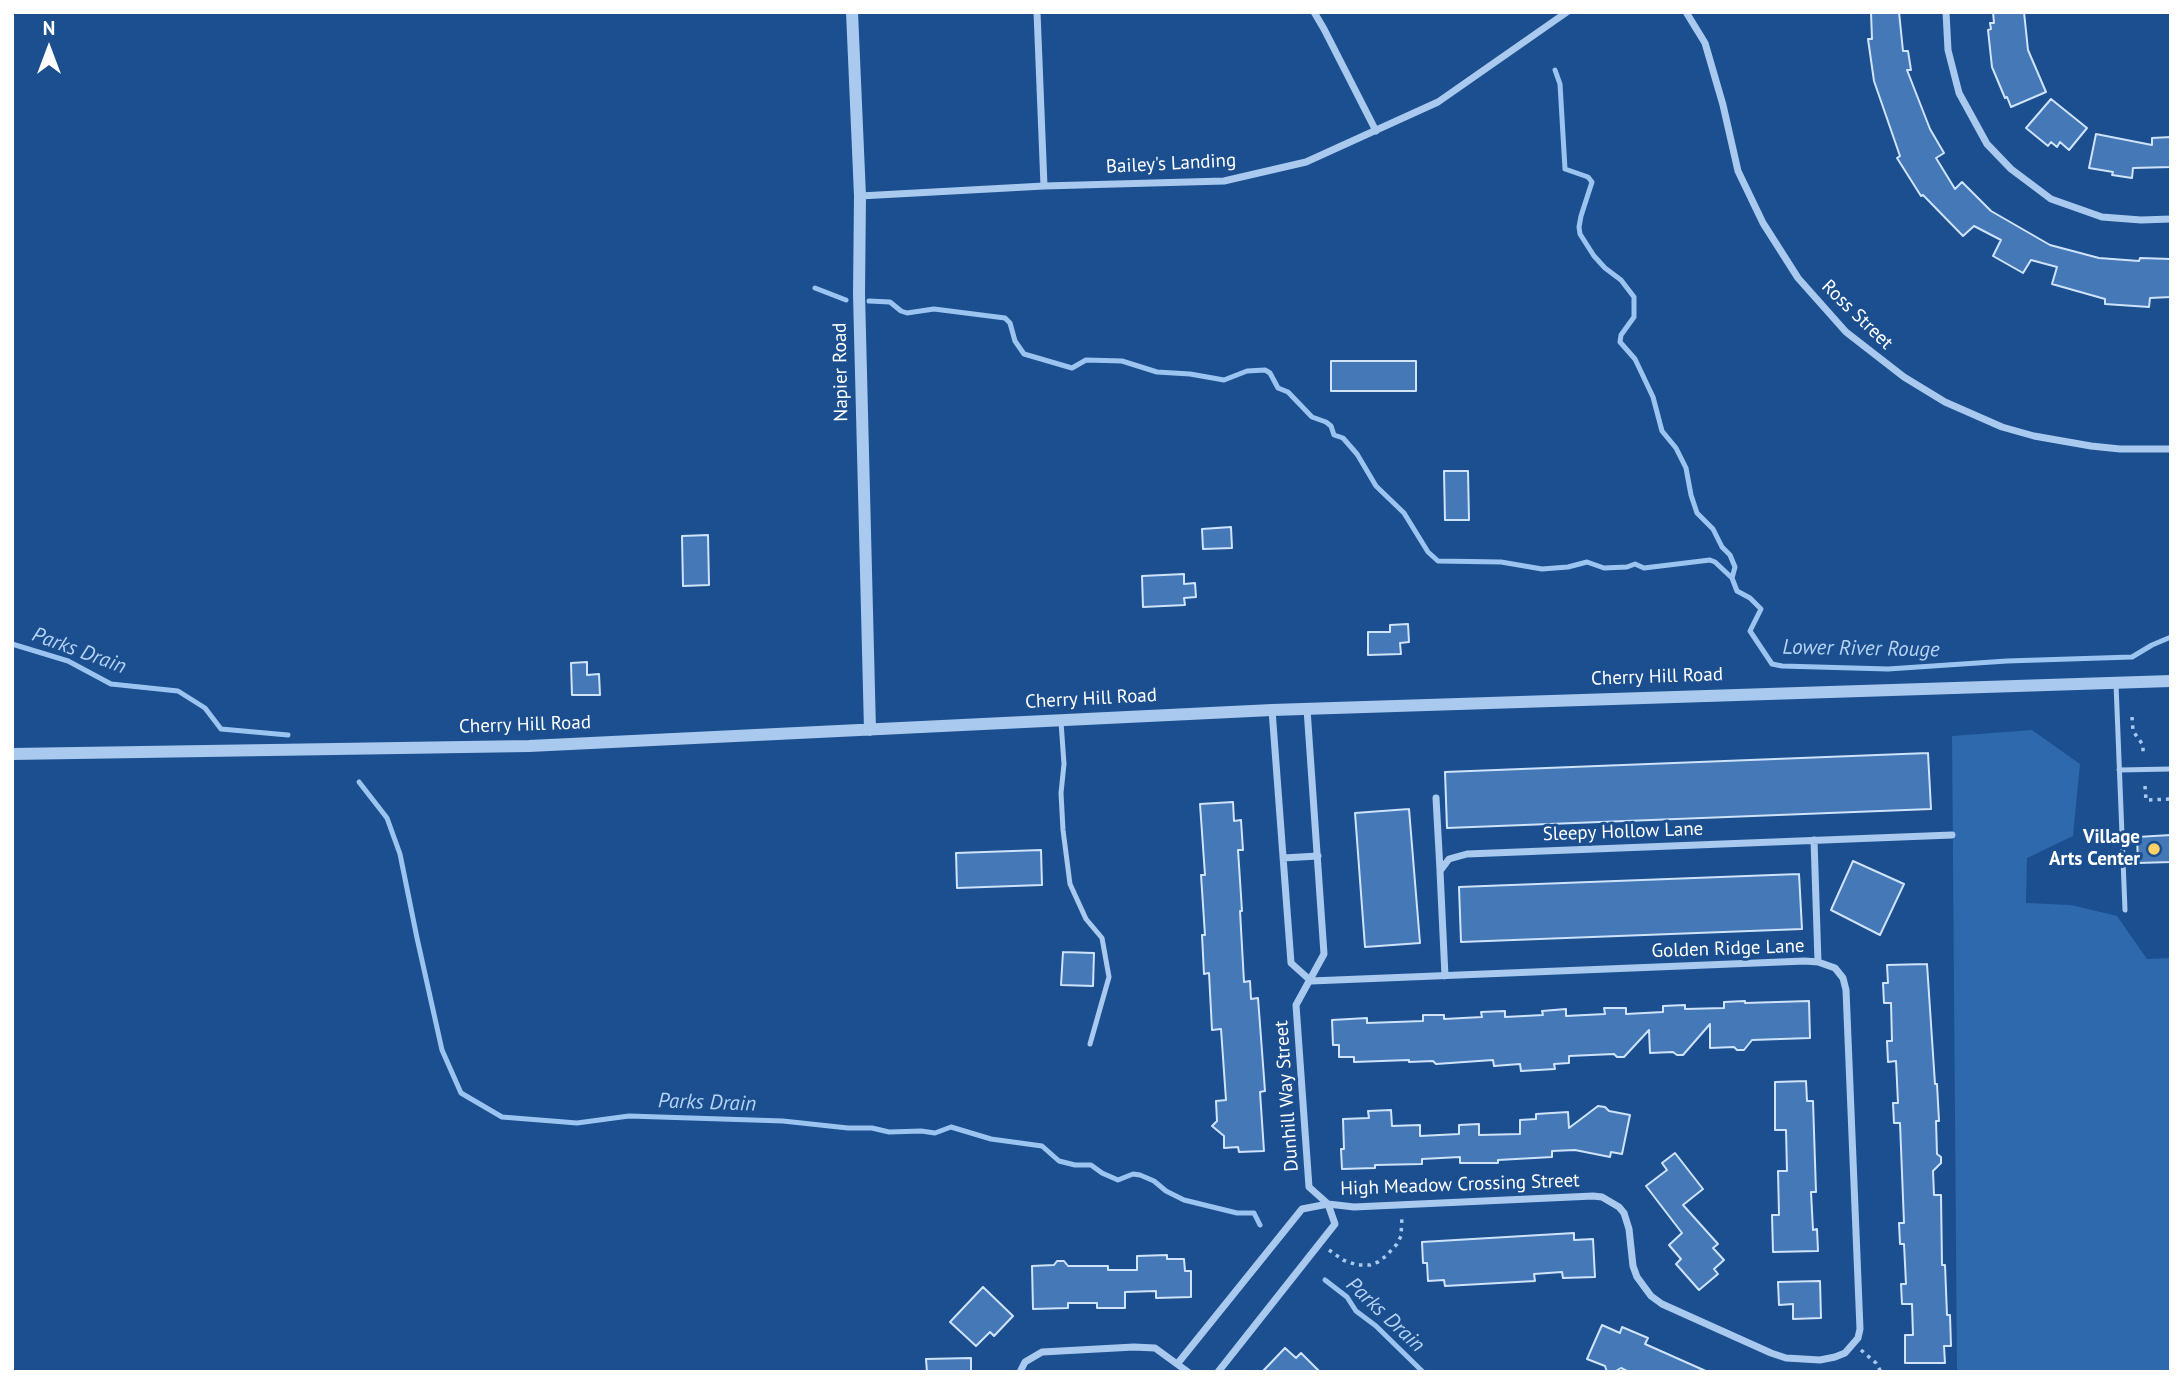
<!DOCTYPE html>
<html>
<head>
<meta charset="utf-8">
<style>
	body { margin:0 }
	#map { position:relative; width:2183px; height:1384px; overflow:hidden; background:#1b4f8f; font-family:"PT Sans",sans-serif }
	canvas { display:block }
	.frame { position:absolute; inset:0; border:14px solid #fff; pointer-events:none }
	.north { position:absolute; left:14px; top:14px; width:70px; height:70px; -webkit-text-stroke:5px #1b4f8f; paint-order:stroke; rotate:0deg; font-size:19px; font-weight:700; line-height:28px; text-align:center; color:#fff }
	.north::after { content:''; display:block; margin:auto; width:24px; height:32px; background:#fff; clip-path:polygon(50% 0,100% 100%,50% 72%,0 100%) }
</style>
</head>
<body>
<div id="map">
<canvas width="2183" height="1384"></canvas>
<div class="frame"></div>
<div class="north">N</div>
</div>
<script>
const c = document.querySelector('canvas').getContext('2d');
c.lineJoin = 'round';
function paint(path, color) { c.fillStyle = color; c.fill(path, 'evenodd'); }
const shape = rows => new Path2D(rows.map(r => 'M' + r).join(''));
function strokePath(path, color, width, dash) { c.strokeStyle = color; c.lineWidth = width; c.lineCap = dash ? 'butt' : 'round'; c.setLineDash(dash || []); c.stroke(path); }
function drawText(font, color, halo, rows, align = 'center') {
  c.font = font + ' "PT Sans",sans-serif'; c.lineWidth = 6; c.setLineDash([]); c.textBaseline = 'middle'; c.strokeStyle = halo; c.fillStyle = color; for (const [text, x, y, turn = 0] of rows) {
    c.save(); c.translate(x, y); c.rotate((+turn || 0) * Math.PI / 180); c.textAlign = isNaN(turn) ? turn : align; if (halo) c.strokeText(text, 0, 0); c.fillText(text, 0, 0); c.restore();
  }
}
const green = shape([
	[2032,730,2080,764,2073,836,2027,858,2026,903,2071,905,2117,916,2147,959,2171,958,2171,1372,1957,1372,1952,736]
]);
const stream = shape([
	[1555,70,1560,84,1565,169,1588,177,1592,182,1581,216,1579,227,1580,234,1594,256,1605,268,1621,280,1634,297,1634,317,1621,335,1620,342,1635,359,1653,397,1662,431,1676,448,1686,468,1691,495,1697,513,1713,529,1722,547,1730,555,1735,567,1732,578,1737,591,1750,598,1761,609,1750,631,1772,664,1782,666,1888,669,2007,661,2132,657,2152,645,2171,637],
	[815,288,846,300],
	[869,301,890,302,901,311,907,313,934,309,1005,318,1010,323,1015,341,1024,354,1072,368,1086,360,1122,361,1157,372,1190,374,1224,380,1247,371,1265,370,1270,373,1278,388,1288,392,1312,417,1326,422,1331,426,1334,435,1343,438,1357,454,1376,486,1404,513,1428,552,1438,561,1501,562,1542,569,1568,567,1587,562,1604,568,1627,567,1635,564,1644,568,1710,560,1715,562,1732,578],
	[12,644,68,661,111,684,178,691,205,708,221,729,288,735],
	[359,782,387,818,400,854,417,938,442,1050,461,1093,502,1117,577,1123,629,1116,783,1121,848,1128,872,1128,889,1132,921,1131,935,1133,951,1127,991,1139,1042,1146,1059,1161,1075,1165,1091,1165,1102,1173,1118,1180,1133,1174,1140,1175,1154,1181,1166,1191,1184,1200,1237,1213,1254,1213,1260,1225],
	[1325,1280,1347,1297,1356,1311,1376,1326,1423,1372]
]);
const building = shape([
	[1871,12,1899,12,1903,51,1908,51,1911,70,1907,70,1930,129,1944,153,1936,158,1955,189,1962,182,1991,211,2050,245,2099,258,2139,261,2140,258,2171,259,2171,297,2150,298,2149,307,2105,304,2105,299,2052,284,2057,267,2031,260,2023,273,1993,256,2001,240,1974,226,1963,236,1923,195,1921,196,1897,158,1900,156,1874,81,1868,39,1872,39,1871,12],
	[1993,12,2024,12,2028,50,2046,92,2011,107,2007,97,2005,98,1992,67,1988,30,1991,29,1990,23,1994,23,1993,12],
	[2051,99,2087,128,2069,150,2060,142,2057,147,2051,142,2048,146,2026,128,2051,99],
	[2096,134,2152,145,2152,138,2171,137,2171,167,2133,168,2132,178,2112,175,2113,172,2089,168,2096,134],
	[1331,361,1416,361,1416,391,1331,391,1331,361],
	[1444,471,1468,471,1469,520,1445,520,1444,471],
	[1231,527,1232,548,1203,549,1202,529,1231,527],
	[708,535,709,585,683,586,682,536,708,535],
	[1184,574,1184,584,1195,583,1196,597,1184,598,1185,605,1143,607,1142,576,1184,574],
	[1408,624,1409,642,1400,643,1401,654,1368,655,1368,632,1390,632,1390,625,1408,624],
	[587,662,587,675,599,674,600,695,572,695,571,663,587,662],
	[1928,753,1931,809,1447,828,1445,772,1928,753],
	[1233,802,1234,821,1241,820,1243,850,1238,850,1242,911,1240,911,1244,982,1250,981,1251,999,1258,998,1265,1091,1260,1092,1264,1151,1239,1152,1238,1147,1224,1148,1224,1136,1212,1126,1217,1121,1216,1101,1226,1100,1221,1029,1212,1030,1209,973,1204,974,1202,935,1205,935,1201,875,1205,875,1200,804,1233,802],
	[1409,809,1420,943,1365,947,1355,813,1409,809],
	[2171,835,2171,862,2138,863,2137,837,2171,835],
	[1041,850,1042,885,957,888,956,853,1041,850],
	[1853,861,1904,884,1880,935,1831,910,1853,861],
	[1799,874,1802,929,1461,942,1459,887,1799,874],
	[1063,952,1094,953,1093,986,1061,985,1063,952],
	[1927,964,1935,1084,1937,1084,1939,1121,1936,1121,1937,1154,1941,1157,1941,1163,1933,1171,1934,1195,1941,1195,1942,1265,1945,1265,1947,1315,1950,1315,1951,1346,1944,1346,1945,1363,1905,1363,1905,1335,1913,1335,1912,1304,1902,1304,1901,1284,1906,1284,1904,1244,1900,1244,1899,1223,1904,1223,1900,1123,1894,1123,1893,1103,1898,1103,1896,1061,1888,1062,1887,1041,1892,1041,1891,1003,1884,1003,1883,983,1888,983,1887,965,1927,964],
	[1745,1001,1745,1003,1809,1001,1810,1038,1752,1040,1744,1050,1737,1050,1734,1047,1710,1048,1710,1024,1683,1055,1677,1055,1673,1052,1650,1053,1649,1030,1624,1057,1617,1057,1614,1054,1569,1056,1569,1063,1554,1064,1555,1069,1521,1071,1520,1064,1494,1066,1493,1060,1436,1064,1433,1061,1409,1062,1409,1060,1354,1062,1354,1057,1339,1057,1339,1045,1333,1045,1332,1020,1367,1018,1367,1023,1423,1021,1423,1015,1444,1015,1444,1019,1482,1017,1481,1012,1505,1011,1505,1017,1543,1015,1542,1011,1566,1009,1566,1016,1605,1014,1604,1008,1626,1008,1626,1014,1663,1012,1663,1006,1685,1005,1685,1009,1724,1008,1724,1002,1745,1001],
	[1806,1081,1807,1101,1813,1101,1816,1192,1811,1192,1813,1230,1817,1229,1818,1251,1773,1252,1772,1215,1779,1215,1778,1171,1787,1171,1786,1130,1775,1130,1775,1082,1806,1081],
	[1598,1106,1605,1107,1609,1111,1630,1115,1622,1154,1611,1152,1610,1157,1575,1150,1552,1151,1552,1157,1498,1160,1498,1163,1460,1163,1460,1157,1422,1159,1422,1164,1375,1165,1375,1168,1342,1169,1341,1149,1344,1149,1343,1119,1369,1118,1368,1111,1391,1110,1392,1126,1420,1125,1420,1136,1459,1134,1459,1125,1479,1124,1479,1135,1520,1134,1520,1120,1536,1119,1536,1114,1568,1112,1569,1128,1598,1106],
	[1675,1153,1703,1189,1683,1205,1718,1244,1713,1248,1724,1260,1714,1269,1718,1274,1699,1290,1676,1264,1681,1259,1669,1245,1682,1233,1646,1186,1667,1170,1662,1163,1675,1153],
	[1574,1233,1574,1240,1593,1239,1595,1277,1563,1278,1562,1272,1534,1274,1535,1281,1445,1286,1444,1280,1428,1281,1427,1263,1423,1263,1422,1242,1574,1233],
	[1167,1255,1167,1259,1184,1259,1185,1271,1191,1271,1191,1297,1156,1298,1156,1291,1125,1292,1125,1308,1097,1308,1097,1303,1068,1303,1068,1308,1033,1309,1032,1266,1054,1265,1057,1261,1064,1261,1068,1266,1108,1266,1108,1270,1137,1270,1137,1256,1167,1255],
	[1820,1281,1821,1318,1793,1319,1793,1304,1779,1305,1778,1282,1820,1281],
	[983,1287,1013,1316,994,1336,990,1332,976,1346,950,1322,983,1287],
	[1602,1325,1620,1333,1622,1327,1648,1338,1645,1344,1708,1372,1629,1372,1621,1368,1614,1372,1607,1372,1605,1366,1587,1359,1602,1325],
	[1285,1348,1296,1358,1301,1353,1320,1372,1262,1372,1285,1348],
	[971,1358,971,1372,927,1372,926,1359,971,1358]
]);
const path = shape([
	[2132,717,2133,731,2143,745,2143,756],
	[2145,786,2146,800,2171,799],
	[1329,1250,1343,1260,1357,1265,1370,1265,1378,1262,1386,1256,1397,1244,1401,1236,1402,1217],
	[1861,1350,1876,1363,1881,1372]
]);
const service = shape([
	[2116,684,2125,910],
	[1061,722,1064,764,1061,793,1063,830,1070,884,1086,919,1102,938,1109,977,1090,1044],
	[2119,770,2171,769]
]);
const minor = shape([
	[1037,12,1044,186],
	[1314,12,1324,29,1376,131],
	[1686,12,1705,43,1723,105,1738,171,1763,223,1798,278,1846,332,1904,377,1945,402,2002,427,2034,436,2091,446,2120,449,2171,449],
	[1946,12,1948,50,1959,93,1987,144,2011,169,2051,199,2102,217,2141,220,2171,219],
	[860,196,1044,186,1224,181,1306,162,1438,102,1567,12],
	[1272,710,1291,963,1311,981],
	[1436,798,1440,870],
	[1814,840,1818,962],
	[1283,858,1318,856],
	[1445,976,1440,871,1449,859,1467,854,1952,835],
	[1178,1363,1302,1209,1328,1204,1354,1207,1593,1196,1602,1197,1619,1207,1624,1213,1629,1229,1633,1266,1637,1277,1651,1296,1662,1304,1771,1353,1786,1358,1820,1360,1835,1357,1845,1353,1858,1338,1860,1329,1846,990,1843,978,1835,968,1818,962,1805,961,1311,981],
	[1020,1372,1025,1362,1042,1352,1134,1347,1155,1348,1188,1372],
	[1218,1372,1335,1224,1328,1204,1309,1187,1296,1005,1324,954,1307,709]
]);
const tertiary = shape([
	[852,12,860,196,859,294,870,730],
	[12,754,529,746,1272,710,2171,681]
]);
const markers = [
	[2154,849,7,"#ffd166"]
];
const streetNames = [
	["Bailey's Landing",1171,164,-3],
	["Ross Street",1857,315,44],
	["Napier Road",841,372,-91],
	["Cherry Hill Road",1657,677,-2],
	["Cherry Hill Road",1091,699,-3],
	["Cherry Hill Road",525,725,-2],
	["Sleepy Hollow Lane",1623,832,-2],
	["Golden Ridge Lane",1728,949,-2],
	["Dunhill Way Street",1287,1096,-94],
	["High Meadow Crossing Street",1460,1185,-2]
];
const poiNames = [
	["Village",2140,838],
	["Arts Center",2140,860]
];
const waterNames = [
	["Lower River Rouge",1861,649,1],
	["Parks Drain",79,651,20],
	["Parks Drain",707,1103,2],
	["Parks Drain",1385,1315,43]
];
paint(green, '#2e69ad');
strokePath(stream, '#9cc4f0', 5);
paint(building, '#4478b7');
strokePath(building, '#cfe3fa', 2);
strokePath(path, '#a9c9ee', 3.5, [3.5, 5]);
strokePath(service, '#a9c9ee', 5);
strokePath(minor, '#a9c9ee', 7);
strokePath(tertiary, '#a9c9ee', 12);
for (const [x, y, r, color] of markers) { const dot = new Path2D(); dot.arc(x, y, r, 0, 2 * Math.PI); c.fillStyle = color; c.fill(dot); strokePath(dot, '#1b4f8f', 2.5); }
drawText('19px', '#fff', '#1b4f8f', streetNames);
drawText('bold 19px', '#fff', '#1b4f8f', poiNames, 'right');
drawText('italic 21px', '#b5d3f5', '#1b4f8f', waterNames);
</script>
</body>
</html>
